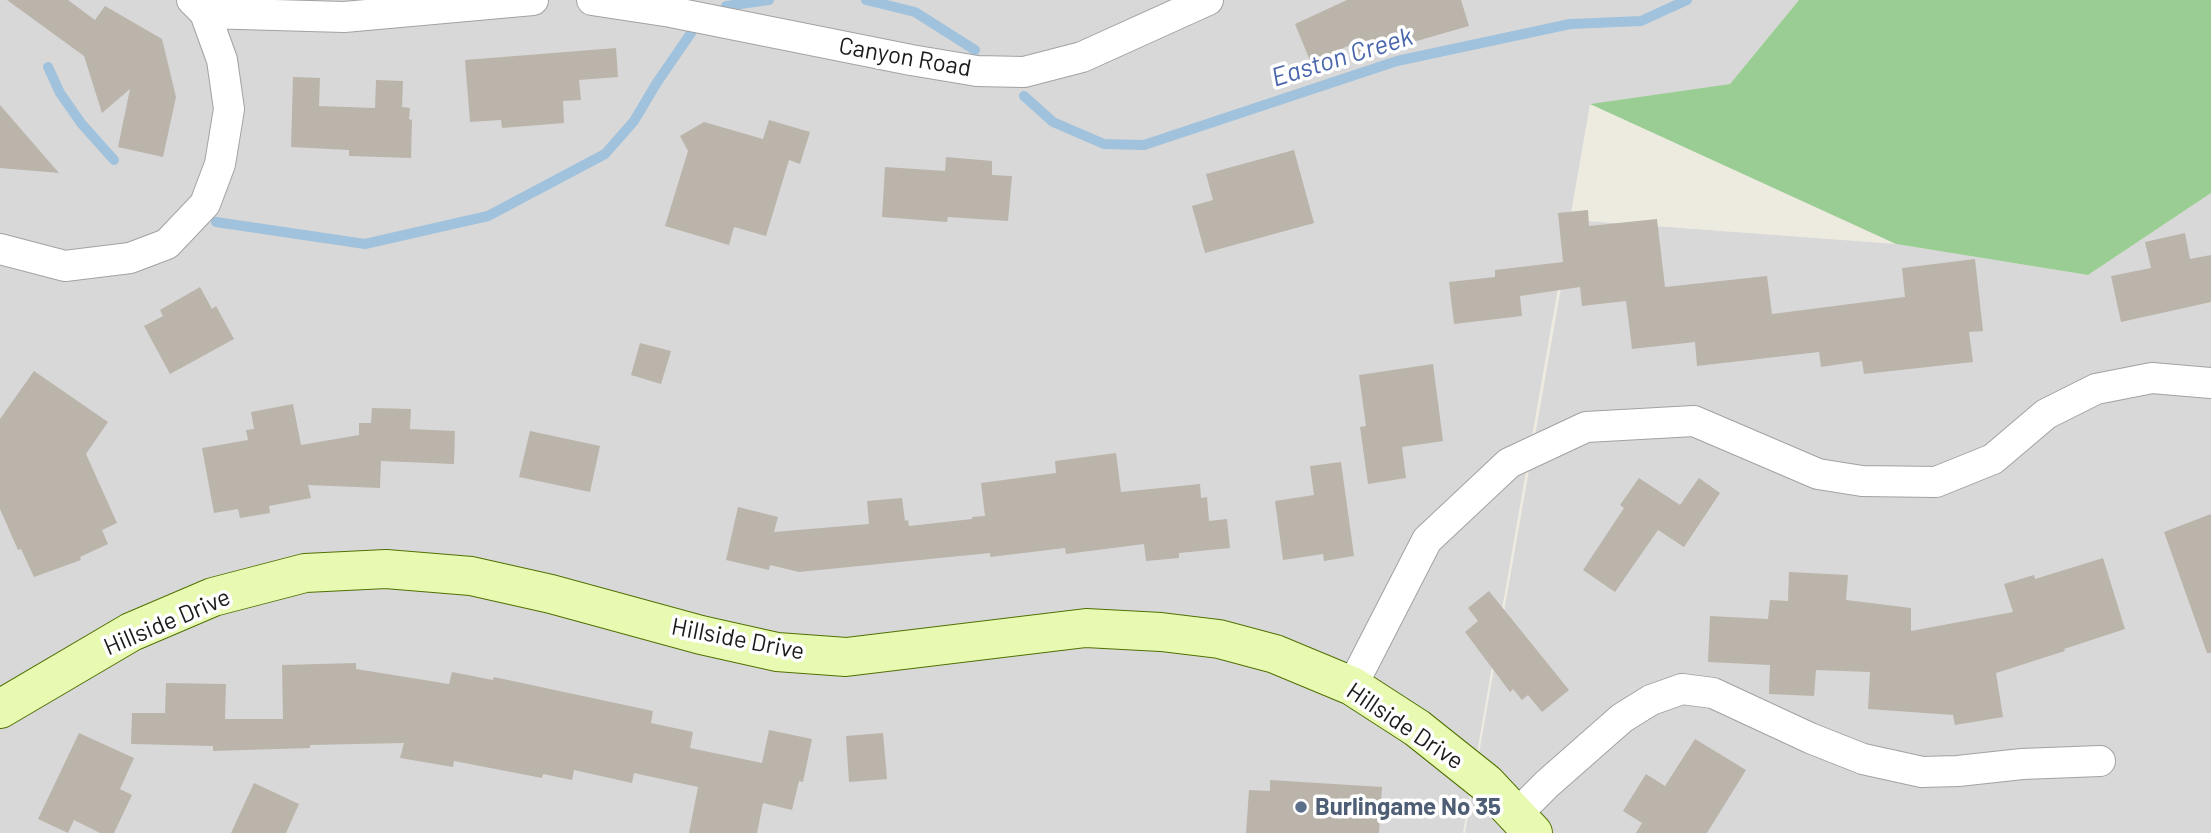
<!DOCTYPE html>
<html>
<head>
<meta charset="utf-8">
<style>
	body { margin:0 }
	canvas { display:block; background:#edebe0 }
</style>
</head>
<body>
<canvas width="2211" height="833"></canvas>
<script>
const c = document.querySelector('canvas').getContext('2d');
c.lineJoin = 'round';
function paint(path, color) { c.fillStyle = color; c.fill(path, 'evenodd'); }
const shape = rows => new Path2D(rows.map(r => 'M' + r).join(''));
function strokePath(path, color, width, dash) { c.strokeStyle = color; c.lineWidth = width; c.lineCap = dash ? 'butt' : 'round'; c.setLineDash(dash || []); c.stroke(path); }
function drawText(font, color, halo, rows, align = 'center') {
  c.font = font + ' Barlow,sans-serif'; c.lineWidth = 7; c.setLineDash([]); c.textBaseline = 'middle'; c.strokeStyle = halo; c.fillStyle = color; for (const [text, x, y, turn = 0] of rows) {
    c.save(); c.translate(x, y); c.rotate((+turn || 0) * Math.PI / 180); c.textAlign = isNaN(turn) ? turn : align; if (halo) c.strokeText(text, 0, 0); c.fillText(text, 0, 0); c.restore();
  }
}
const residential = shape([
	[0,0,1799,0,1730,84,1590,104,1463,833,0,833],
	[2211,193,2211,833,1465,833,1573,220,1896,244,2088,275]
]);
const forest = shape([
	[1799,0,2211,0,2211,193,2088,275,1896,244,1590,104,1730,84]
]);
const stream = shape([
	[866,0,915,12,975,50],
	[726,6,769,0],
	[48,67,60,93,81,123,114,160],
	[1024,96,1053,122,1104,144,1144,145,1397,61,1570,24,1641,21,1687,0],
	[216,222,365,244,488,216,605,154,634,121,656,84,693,30]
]);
const building = shape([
	[7,0,68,0,95,20,105,6,162,39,176,97,163,157,118,147,130,89,102,113,84,56],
	[1347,0,1461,0,1469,26,1354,59,1350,45,1311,63,1295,24],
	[616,48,618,77,579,80,581,100,563,101,564,123,502,128,501,120,470,122,465,60],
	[293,77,320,78,319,106,375,108,376,80,403,81,402,107,410,108,409,119,412,120,411,158,349,156,349,150,291,147],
	[0,105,59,173,0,168],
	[769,120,810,132,800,164,789,160,766,236,734,227,729,245,665,226,688,151,680,136,704,122,763,139],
	[1294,150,1314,223,1205,253,1192,206,1213,200,1206,174],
	[946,157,992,161,992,175,1012,176,1008,221,948,217,947,222,882,217,885,167,945,171],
	[1588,210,1589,226,1657,219,1665,287,1767,276,1772,314,1905,297,1902,268,1975,259,1983,331,1969,332,1973,362,1864,374,1862,361,1821,367,1819,352,1697,366,1695,342,1632,349,1626,301,1582,306,1580,287,1520,296,1522,316,1454,324,1449,282,1495,277,1495,270,1563,262,1558,213],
	[2185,233,2190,259,2211,255,2211,302,2121,322,2111,276,2151,268,2145,242],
	[200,287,212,309,216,306,234,339,170,374,144,326,163,316,160,310],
	[640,343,671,351,661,384,631,375],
	[1433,364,1443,441,1402,447,1406,478,1368,484,1360,427,1366,426,1359,375],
	[34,371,108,422,86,454,117,523,102,530,108,544,80,557,81,560,34,577,21,549,18,550,0,509,0,419],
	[293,404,301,445,359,435,359,423,371,423,372,408,411,409,410,429,455,431,454,464,381,461,380,488,308,485,311,498,269,506,270,513,240,518,238,509,214,513,202,448,248,440,246,430,254,429,251,412],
	[530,431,600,446,590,492,519,477],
	[1116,453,1121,492,1200,484,1201,498,1207,497,1209,521,1227,519,1230,548,1179,553,1179,558,1146,561,1144,544,1066,554,1065,548,990,557,990,553,799,572,770,565,769,570,726,560,738,507,778,517,774,532,869,524,867,501,902,498,905,521,908,520,909,526,972,519,972,517,985,516,981,483,1056,473,1055,461],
	[1341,462,1354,556,1324,561,1323,554,1283,560,1275,501,1314,495,1310,466],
	[1639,478,1680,505,1699,478,1720,493,1684,547,1658,530,1615,592,1583,570,1624,508,1620,505],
	[2211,514,2211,653,2207,653,2164,532],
	[2103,558,2125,629,2064,649,2065,651,1996,673,2003,717,1955,725,1953,715,1868,709,1870,672,1816,670,1814,696,1769,694,1770,665,1708,662,1710,616,1768,619,1770,600,1788,601,1789,572,1848,575,1846,600,1911,608,1911,631,2013,612,2004,584,2034,575,2035,579],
	[1489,591,1569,690,1542,712,1528,695,1522,700,1513,689,1510,692,1465,632,1478,621,1468,608],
	[356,663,356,669,449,684,452,672,493,680,494,677,653,711,651,723,693,732,690,748,762,763,769,730,812,739,803,782,799,781,792,810,763,803,757,833,689,833,698,787,634,773,632,783,574,770,572,780,543,774,542,778,454,761,453,767,400,758,404,743,310,745,310,748,213,751,213,746,131,744,132,713,165,713,166,683,226,684,225,719,283,719,282,665],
	[79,733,134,758,120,789,132,795,114,833,100,833,74,820,68,833,38,819],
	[883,733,887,779,849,782,846,736],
	[1695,739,1746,770,1707,833,1636,833,1642,823,1623,811,1646,774,1665,786],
	[1270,780,1382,787,1379,833,1246,833,1249,790,1270,791],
	[254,783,299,804,286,833,231,833]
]);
const street = shape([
	[592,0,671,12,911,60,977,71,1024,72,1082,57,1208,0],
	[205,13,344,17,533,0],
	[0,249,65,266,130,258,167,244,205,204,220,164,229,109,222,60,205,13,192,0],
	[1352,686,1427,540,1509,463,1586,427,1694,421,1818,474,1862,481,1936,482,1993,459,2046,414,2096,389,2152,378,2211,383],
	[1517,814,1547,784,1622,718,1651,700,1682,689,1713,693,1810,738,1863,759,1922,772,1958,771,2022,764,2100,761]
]);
const secondary = shape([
	[0,709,131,632,213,597,305,573,386,569,471,576,551,594,701,635,777,652,846,657,1086,628,1161,632,1219,639,1275,654,1352,686,1417,728,1486,783,1533,833]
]);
const markers = [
	[1301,807,7,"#5c6f8a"]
];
const streetNames = [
	["Canyon Road",905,57,10],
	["Hillside Drive",167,622,-23],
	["Hillside Drive",738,639,11],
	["Hillside Drive",1405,726,34]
];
const serviceNames = [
	["Burlingame No 35",1315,807]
];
const waterNames = [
	["Easton Creek",1342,57,-17]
];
paint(residential, '#d9d8d8');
paint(forest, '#9acd94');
strokePath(stream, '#a0c2dc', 10);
paint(building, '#bab4aa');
strokePath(street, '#a2a2a2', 32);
strokePath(secondary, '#4f7103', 40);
strokePath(street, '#fff', 30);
strokePath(secondary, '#e8fab2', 38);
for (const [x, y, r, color] of markers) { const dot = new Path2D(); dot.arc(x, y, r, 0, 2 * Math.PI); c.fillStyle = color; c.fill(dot); strokePath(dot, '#fff', 2.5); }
drawText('24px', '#1b1b1b', '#fff', streetNames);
drawText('bold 24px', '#4e5e75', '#fff', serviceNames, 'left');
drawText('italic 26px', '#4865ab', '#fff', waterNames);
</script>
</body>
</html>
